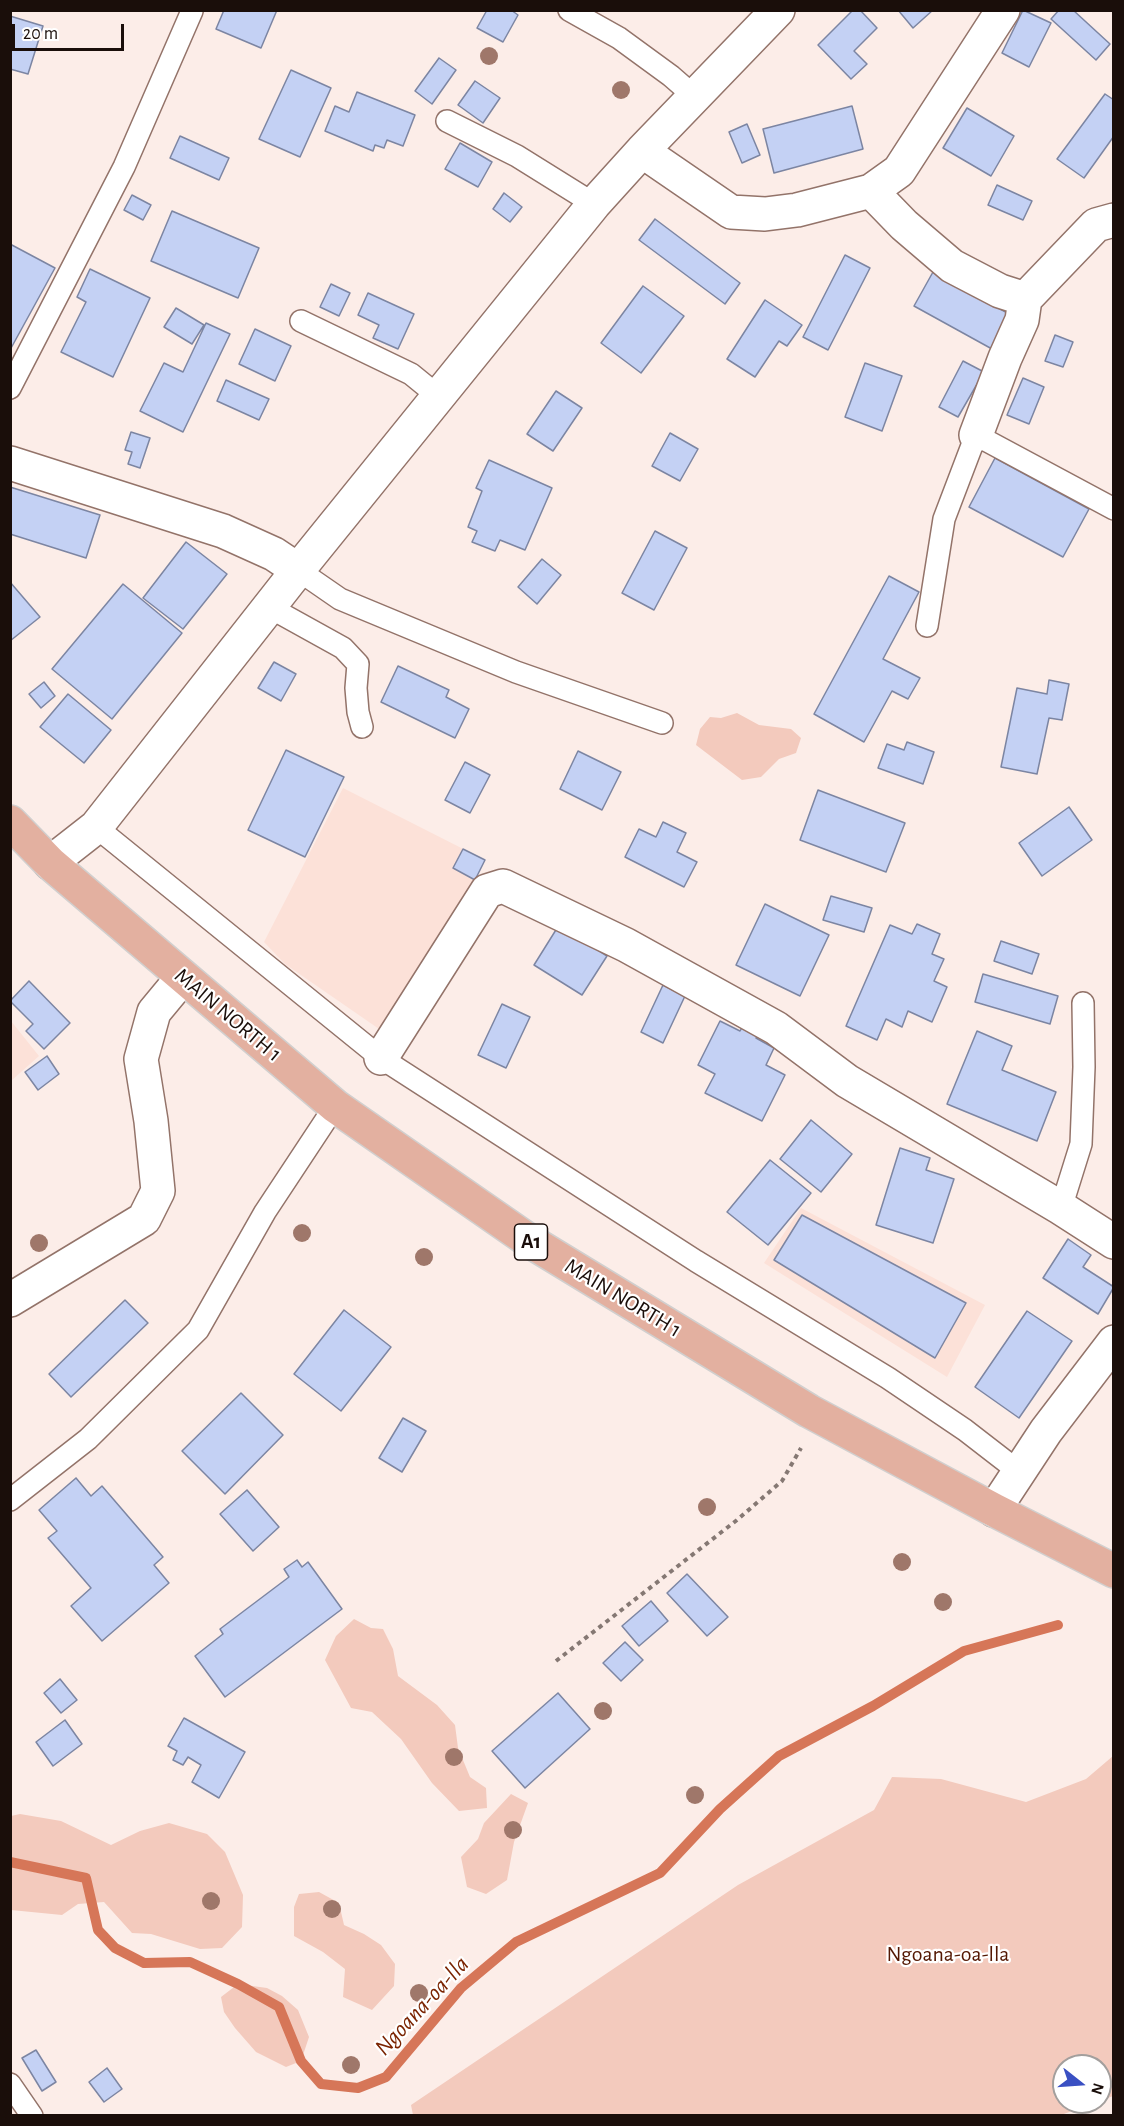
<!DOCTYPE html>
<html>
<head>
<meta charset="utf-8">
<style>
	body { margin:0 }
	#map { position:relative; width:1124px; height:2126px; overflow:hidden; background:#fcede8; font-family:"Alegreya Sans",sans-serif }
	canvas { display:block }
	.frame { position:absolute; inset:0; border:12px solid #1a0e0a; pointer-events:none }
	.north { position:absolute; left:1052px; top:2054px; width:60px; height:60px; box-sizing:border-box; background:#fff; border:2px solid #a39f9d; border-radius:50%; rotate:107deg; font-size:16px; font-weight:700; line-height:24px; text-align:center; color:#1a0e0a }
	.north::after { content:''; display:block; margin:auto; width:21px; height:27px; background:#3a50c3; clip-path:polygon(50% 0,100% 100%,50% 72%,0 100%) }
	.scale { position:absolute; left:12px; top:24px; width:112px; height:27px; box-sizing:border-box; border:3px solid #1a0e0a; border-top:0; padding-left:8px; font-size:18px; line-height:21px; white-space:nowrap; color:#1a0e0a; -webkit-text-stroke:4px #fff; paint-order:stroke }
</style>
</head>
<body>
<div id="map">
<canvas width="1124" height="2126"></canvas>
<div class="frame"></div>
<div class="north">N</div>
<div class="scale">20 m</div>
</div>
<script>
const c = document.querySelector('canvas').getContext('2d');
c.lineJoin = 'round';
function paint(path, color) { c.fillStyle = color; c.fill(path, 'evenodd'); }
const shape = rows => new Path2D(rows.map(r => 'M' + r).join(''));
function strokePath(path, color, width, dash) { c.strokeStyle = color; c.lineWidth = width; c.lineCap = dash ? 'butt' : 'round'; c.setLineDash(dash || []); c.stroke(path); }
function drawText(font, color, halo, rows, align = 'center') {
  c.font = font + ' "Alegreya Sans",sans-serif'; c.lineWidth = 4.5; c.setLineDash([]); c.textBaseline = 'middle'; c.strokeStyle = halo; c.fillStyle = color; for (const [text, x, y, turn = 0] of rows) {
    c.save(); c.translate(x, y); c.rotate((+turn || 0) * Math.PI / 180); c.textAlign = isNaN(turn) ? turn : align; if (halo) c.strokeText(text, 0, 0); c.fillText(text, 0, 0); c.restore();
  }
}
const built = shape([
	[343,788,485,860,475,880,382,1031,285,964,264,942],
	[11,1021,39,1056,11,1081,10,1081],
	[801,1208,985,1305,947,1377,764,1263]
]);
const green = shape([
	[737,713,759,725,791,729,801,738,796,753,779,759,761,777,742,780,696,745,700,729,710,717,721,718],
	[354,1619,371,1628,383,1629,393,1649,398,1676,437,1705,455,1725,458,1748,470,1777,486,1788,487,1808,459,1811,432,1783,401,1739,372,1712,351,1708,325,1660,336,1636],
	[1113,1756,1113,2096,1100,2101,1100,2066,1064,2066,1064,2102,1097,2102,1061,2115,413,2115,411,2105,738,1885,874,1810,892,1777,941,1779,1026,1802,1086,1779],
	[511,1794,528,1803,514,1842,507,1880,486,1894,467,1887,461,1857,478,1839,484,1823],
	[20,1814,61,1821,111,1845,140,1831,169,1823,207,1834,225,1852,243,1895,242,1927,222,1948,200,1949,151,1934,132,1933,104,1902,78,1904,62,1915,11,1910,11,1816],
	[319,1892,339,1903,344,1925,364,1934,381,1945,395,1964,394,1986,372,2010,343,1997,345,1969,323,1952,294,1936,294,1907,299,1894],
	[238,1984,267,1988,282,1996,298,2010,309,2037,301,2061,286,2067,256,2052,235,2028,224,2012,221,1997]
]);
const stream = shape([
	[10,1862,86,1878,98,1930,115,1948,144,1963,190,1962,238,1984,279,2007,301,2061,321,2084,358,2088,386,2077,461,1988,516,1942,660,1873,720,1809,779,1756,873,1706,964,1651,1058,1625]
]);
const building = shape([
	[224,10,277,10,261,48,216,29,224,10],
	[487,10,511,10,518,15,503,42,477,28,487,10],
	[853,10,860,10,877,28,854,51,867,64,851,79,818,45,853,10],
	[898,10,933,10,913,28,898,10],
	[1023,10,1051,23,1029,67,1002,53,1023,10],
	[1059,10,1073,10,1110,44,1096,60,1051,19,1059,10],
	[10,16,43,26,28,74,10,69,10,16],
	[439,58,456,70,432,104,415,91,439,58],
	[291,70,331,88,300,157,259,139,291,70],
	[475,81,500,98,483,123,458,105,475,81],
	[357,92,415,115,403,146,387,140,384,148,375,145,373,151,325,131,335,106,349,112,357,92],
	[1105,94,1114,100,1114,136,1084,178,1057,159,1105,94],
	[852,106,863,149,774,173,763,129,852,106],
	[967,108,1014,136,991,176,943,148,967,108],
	[747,124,760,155,742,163,729,132,747,124],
	[180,136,229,158,219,180,170,158,180,136],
	[460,143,492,162,478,187,445,169,460,143],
	[997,185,1032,201,1023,220,988,205,997,185],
	[504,193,522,207,510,222,493,209,504,193],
	[132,195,151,205,143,220,124,210,132,195],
	[172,211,259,248,238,298,151,261,172,211],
	[655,219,740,283,725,304,639,240,655,219],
	[10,244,55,268,10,350,10,244],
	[845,255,870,268,828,350,803,337,845,255],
	[90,269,150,298,113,377,61,352,86,302,77,297,90,269],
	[933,272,1011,315,992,349,914,306,933,272],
	[331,284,350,293,339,316,320,307,331,284],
	[643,286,684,316,641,373,601,343,643,286],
	[368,293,414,314,398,349,373,338,379,325,358,315,368,293],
	[765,300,802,325,787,346,779,341,755,377,727,359,765,300],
	[176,308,204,325,192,344,164,327,176,308],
	[206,323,230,334,183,432,140,411,164,363,183,372,206,323],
	[255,329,291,346,275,381,239,364,255,329],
	[1055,335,1073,342,1063,367,1045,361,1055,335],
	[963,361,984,372,958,417,939,407,963,361],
	[865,363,902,376,882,431,845,417,865,363],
	[1023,378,1044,387,1029,424,1007,415,1023,378],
	[226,380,269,399,259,420,217,401,226,380],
	[556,391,582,408,553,451,527,434,556,391],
	[131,432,150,438,140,468,128,464,132,452,125,450,131,432],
	[670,433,698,449,680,481,652,466,670,433],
	[995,458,1089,509,1063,557,969,507,995,458],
	[489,460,552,488,525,550,500,540,495,551,472,542,477,531,468,527,482,491,476,488,489,460],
	[10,487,100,515,86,558,10,534,10,487],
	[655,531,687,548,654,610,622,593,655,531],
	[186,542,227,574,183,629,143,598,186,542],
	[542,559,561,575,537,604,518,587,542,559],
	[889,576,919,592,883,659,920,678,908,699,892,691,864,742,814,714,889,576],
	[10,582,40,617,10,641,10,582],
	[123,584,182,633,112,719,52,669,123,584],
	[274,662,296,674,281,701,258,688,274,662],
	[398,666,449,690,446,697,469,709,455,738,381,702,398,666],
	[1049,680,1069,684,1062,720,1049,718,1037,774,1001,767,1017,688,1047,694,1049,680],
	[44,682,55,696,41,708,29,694,44,682],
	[68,694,111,730,84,763,40,727,68,694],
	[907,742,934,752,923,784,878,768,887,744,904,750,907,742],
	[286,750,344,777,305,857,248,830,286,750],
	[578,751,621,772,602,810,560,789,578,751],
	[465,762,490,775,470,813,445,800,465,762],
	[818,790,905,823,886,872,800,840,818,790],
	[1069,807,1092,840,1042,876,1019,843,1069,807],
	[663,822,686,833,677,852,697,862,684,887,625,857,639,829,656,837,663,822],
	[463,849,485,860,475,880,453,868,463,849],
	[831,896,872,908,864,932,823,920,831,896],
	[765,904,829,935,800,996,736,965,765,904],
	[917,924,940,934,932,954,944,959,934,981,947,987,932,1022,908,1011,902,1027,886,1019,877,1040,846,1026,890,925,912,934,917,924],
	[559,925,607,956,582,995,534,965,559,925],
	[1001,941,1039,954,1032,974,994,961,1001,941],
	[983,974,1058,996,1050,1024,975,1002,983,974],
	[29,981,70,1023,44,1049,26,1031,33,1024,10,1001,29,981],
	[663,985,685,996,663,1043,641,1032,663,985],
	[502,1004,530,1017,506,1068,478,1055,502,1004],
	[720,1021,740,1031,744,1024,759,1032,756,1038,774,1048,766,1065,785,1075,762,1121,705,1093,715,1074,698,1065,720,1021],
	[977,1031,1012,1046,1002,1070,1056,1092,1037,1141,947,1104,977,1031],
	[47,1056,59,1074,38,1090,25,1072,47,1056],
	[811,1120,852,1154,821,1192,780,1159,811,1120],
	[900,1148,930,1158,926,1170,954,1179,933,1243,876,1225,900,1148],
	[770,1160,811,1193,768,1245,727,1212,770,1160],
	[802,1215,966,1303,935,1358,774,1260,802,1215],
	[1068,1239,1091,1255,1083,1267,1114,1287,1098,1314,1043,1278,1068,1239],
	[125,1300,148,1323,71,1397,49,1374,125,1300],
	[344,1310,391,1347,341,1411,294,1374,344,1310],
	[1027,1311,1072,1341,1019,1418,975,1387,1027,1311],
	[241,1393,283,1435,225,1494,182,1451,241,1393],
	[403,1418,426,1431,402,1472,379,1458,403,1418],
	[76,1478,91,1496,102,1486,163,1557,154,1565,169,1583,102,1641,71,1606,91,1588,48,1538,57,1531,39,1510,76,1478],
	[247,1490,279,1527,253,1551,220,1514,247,1490],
	[297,1560,302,1567,308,1562,342,1609,225,1697,195,1656,223,1634,220,1629,289,1577,284,1569,297,1560],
	[687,1574,728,1617,707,1636,667,1593,687,1574],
	[651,1601,668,1621,639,1646,622,1626,651,1601],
	[625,1642,643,1660,621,1681,603,1663,625,1642],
	[60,1679,77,1700,61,1713,44,1693,60,1679],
	[558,1693,590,1729,525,1788,492,1751,558,1693],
	[184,1718,245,1752,219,1798,192,1782,201,1765,188,1757,183,1765,173,1760,177,1751,168,1746,184,1718],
	[65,1720,82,1744,53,1766,36,1742,65,1720],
	[36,2050,56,2082,42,2091,22,2058,36,2050],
	[107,2068,122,2089,104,2102,89,2082,107,2068]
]);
const path = shape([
	[556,1661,737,1520,782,1481,801,1448]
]);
const lane = shape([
	[569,10,619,38,671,76,695,97],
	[447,121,517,156,594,204],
	[301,321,411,374,438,396],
	[10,388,124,167,192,11],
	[298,570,340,599,516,672,662,723],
	[269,607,343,648,358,664,356,688,358,712,362,727],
	[927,626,944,519,976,435,1114,509],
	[96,827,381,1058,696,1261,888,1378,965,1430,1018,1471],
	[1061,1208,1081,1144,1084,1067,1083,1003],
	[10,1500,88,1439,198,1330,265,1212,335,1106],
	[10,2084,32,2116]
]);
const street = shape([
	[642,151,731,212,765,214,797,210,871,191,904,225,952,266,1000,291,1025,299,1096,225,1114,220],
	[871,191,899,171,1003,10],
	[976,435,1005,358,1022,320,1025,299],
	[10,463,223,531,274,554,298,570],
	[50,863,96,827,298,570,594,204,642,151,778,10],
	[381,1058,487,891,503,886,626,945,776,1028,847,1081,1061,1208,1114,1242],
	[10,1300,144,1219,158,1191,151,1121,141,1059,154,1012,183,977],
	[994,1510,1046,1431,1114,1342]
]);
const primary = shape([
	[10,822,50,863,335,1106,528,1240,809,1411,994,1510,1114,1571]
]);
const trees = [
	[489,56],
	[621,90],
	[302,1233],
	[39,1243],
	[424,1257],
	[707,1507],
	[902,1562],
	[943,1602],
	[603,1711],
	[454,1757],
	[695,1795],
	[513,1830],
	[211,1901],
	[332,1909],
	[419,1993],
	[351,2065]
];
const shields = [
	[531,1242,33]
];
const shieldNames = [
	["A1",531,1242]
];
const streetNames = [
	["MAIN NORTH 1",228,1015,40],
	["MAIN NORTH 1",623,1298,31]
];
const parkNames = [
	["Ngoana-oa-lla",948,1954]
];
const waterNames = [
	["Ngoana-oa-lla",422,2006,-47]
];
paint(built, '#fce1d8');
paint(green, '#f3cabd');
strokePath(stream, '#d67658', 10);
paint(building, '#c4d1f4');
strokePath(building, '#7c85a2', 1.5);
strokePath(lane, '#937369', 24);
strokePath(street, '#937369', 36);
strokePath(primary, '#d1cfce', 36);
strokePath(path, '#857873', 4, [4.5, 4.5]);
strokePath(lane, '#fff', 21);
strokePath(street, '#fff', 33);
strokePath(primary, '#e3b0a0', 33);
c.fillStyle = '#9f776a';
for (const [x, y] of trees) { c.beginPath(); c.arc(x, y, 9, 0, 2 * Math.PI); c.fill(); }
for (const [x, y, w] of shields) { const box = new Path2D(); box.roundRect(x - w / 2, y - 18, w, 36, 4.5); c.fillStyle = '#fff'; c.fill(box); strokePath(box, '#1a0e0a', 1.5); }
drawText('bold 21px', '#1a0e0a', null, shieldNames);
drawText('22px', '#1a0e0a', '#fff', streetNames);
drawText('22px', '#531702', '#fff', parkNames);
drawText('italic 24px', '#7a2402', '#fff', waterNames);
</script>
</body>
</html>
